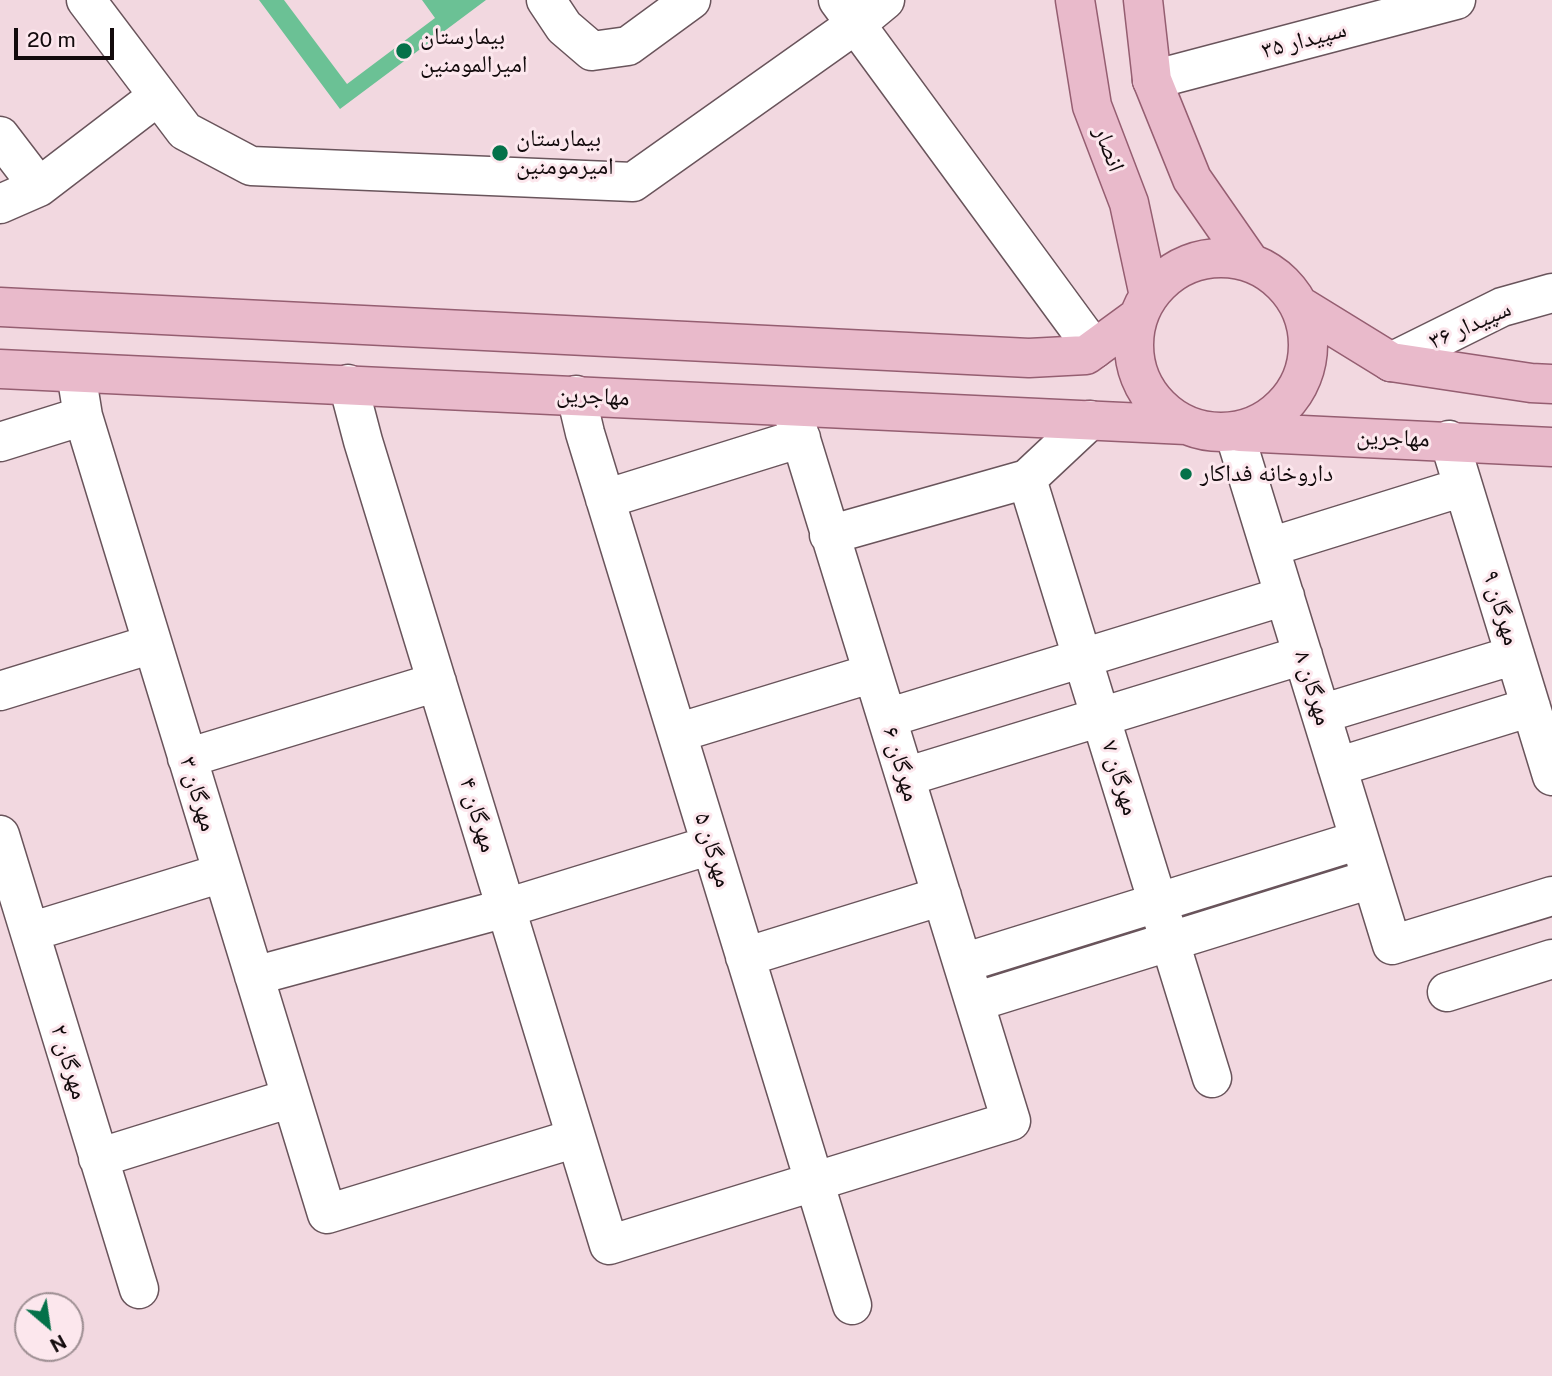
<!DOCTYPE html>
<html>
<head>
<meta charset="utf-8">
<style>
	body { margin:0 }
	#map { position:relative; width:1552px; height:1376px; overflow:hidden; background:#f2d8e0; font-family:"Public Sans",sans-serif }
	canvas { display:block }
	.north { position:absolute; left:14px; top:1292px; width:70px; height:70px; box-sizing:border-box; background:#fce7ed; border:2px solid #9e8f93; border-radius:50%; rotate:151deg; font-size:19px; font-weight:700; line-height:28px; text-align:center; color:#120a0c }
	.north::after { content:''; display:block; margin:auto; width:24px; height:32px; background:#047149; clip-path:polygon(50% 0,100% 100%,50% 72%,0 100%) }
	.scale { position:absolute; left:14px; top:28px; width:100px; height:32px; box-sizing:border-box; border:4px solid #120a0c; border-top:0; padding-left:9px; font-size:21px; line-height:24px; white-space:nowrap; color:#120a0c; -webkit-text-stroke:5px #fce7ed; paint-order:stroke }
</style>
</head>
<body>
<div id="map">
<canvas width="1552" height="1376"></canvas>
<div class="north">N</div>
<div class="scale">20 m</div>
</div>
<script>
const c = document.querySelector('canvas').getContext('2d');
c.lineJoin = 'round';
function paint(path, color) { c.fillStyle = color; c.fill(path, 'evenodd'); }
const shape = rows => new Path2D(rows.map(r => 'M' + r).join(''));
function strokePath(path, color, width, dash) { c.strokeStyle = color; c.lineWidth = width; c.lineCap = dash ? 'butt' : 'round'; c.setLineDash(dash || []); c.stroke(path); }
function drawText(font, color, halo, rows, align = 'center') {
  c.font = font + ' "Public Sans","Noto Naskh Arabic",sans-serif'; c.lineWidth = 6; c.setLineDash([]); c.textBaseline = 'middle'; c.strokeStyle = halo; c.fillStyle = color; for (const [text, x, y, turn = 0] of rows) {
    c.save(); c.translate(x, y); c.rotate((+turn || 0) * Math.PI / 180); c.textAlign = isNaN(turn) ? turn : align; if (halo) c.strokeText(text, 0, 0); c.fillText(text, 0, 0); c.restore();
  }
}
const building = shape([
	[259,0,284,0,347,84,435,18,422,0,486,0,340,109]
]);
const minor = shape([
	[86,0,185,131,251,166,633,182,856,24,885,0],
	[546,0,564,27,592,51,628,46,691,0],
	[838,0,1094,349],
	[1152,80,1456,0],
	[0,136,39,187],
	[0,204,39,187,158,96],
	[1391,362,1502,307,1552,293],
	[76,373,83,416,327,1214,576,1138],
	[348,384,363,441,609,1245,1011,1121,791,407],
	[576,395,585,433,852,1305],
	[1234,432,1392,945,1552,896],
	[1449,440,1552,776],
	[0,442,83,416],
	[1027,479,1212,1078],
	[605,499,801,438],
	[829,535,1027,479,1090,420],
	[1270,547,1463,487],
	[0,691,152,644],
	[1321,714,1515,655],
	[887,718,1285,596],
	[677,733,873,673],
	[187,758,437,682],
	[1337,767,1531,707],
	[905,777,1303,655],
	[0,835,139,1289],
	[30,932,222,873],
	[745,957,942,896],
	[963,963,1359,840],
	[254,976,506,908,711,845],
	[1447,992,1552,959],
	[975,1002,1371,879],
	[98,1158,291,1098]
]);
const major = shape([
	[1075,0,1092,106,1129,203,1149,296],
	[1143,0,1152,80,1192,179,1249,261],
	'1134 345a87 87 0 1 1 174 0a87 87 0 1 1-174 0Z',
	[1300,306,1391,362,1531,383,1552,384],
	[0,307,1029,358,1086,355,1138,317],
	[0,369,1186,425],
	[1240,432,1552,447]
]);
const markers = [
	[404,51,9,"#047149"],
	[500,153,9,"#047149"],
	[1186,474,7,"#047149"]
];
const poiNames = [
	["بیمارستان",420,37],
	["امیرالمومنین",420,65],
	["بیمارستان",516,139],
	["امیرمومنین",516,167],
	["داروخانه فداکار",1200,474]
];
const streetNames = [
	["سپیدار ۳۵",1304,40,-15],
	["انصار",1109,149,69],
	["سپیدار ۳۶",1470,325,-24],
	["مهاجرین",593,396,3],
	["مهاجرین",1393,438,2],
	["مهرگان ۹",1501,608,73],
	["مهرگان ۸",1313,688,73],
	["مهرگان ۶",901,764,73],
	["مهرگان ۷",1120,778,73],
	["مهرگان ۳",198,794,73],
	["مهرگان ۴",478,815,73],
	["مهرگان ۵",713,850,73],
	["مهرگان ۲",69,1062,73]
];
paint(building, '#6bc195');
strokePath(minor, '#69545b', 41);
strokePath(major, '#955e71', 41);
strokePath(minor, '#fff', 38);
strokePath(major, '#e9bacb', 38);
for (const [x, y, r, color] of markers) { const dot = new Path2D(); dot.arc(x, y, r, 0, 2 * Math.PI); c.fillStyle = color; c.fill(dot); strokePath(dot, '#fce7ed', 2.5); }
drawText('24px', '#120a0c', '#fce7ed', poiNames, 'left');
drawText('24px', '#120a0c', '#fce7ed', streetNames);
</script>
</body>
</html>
